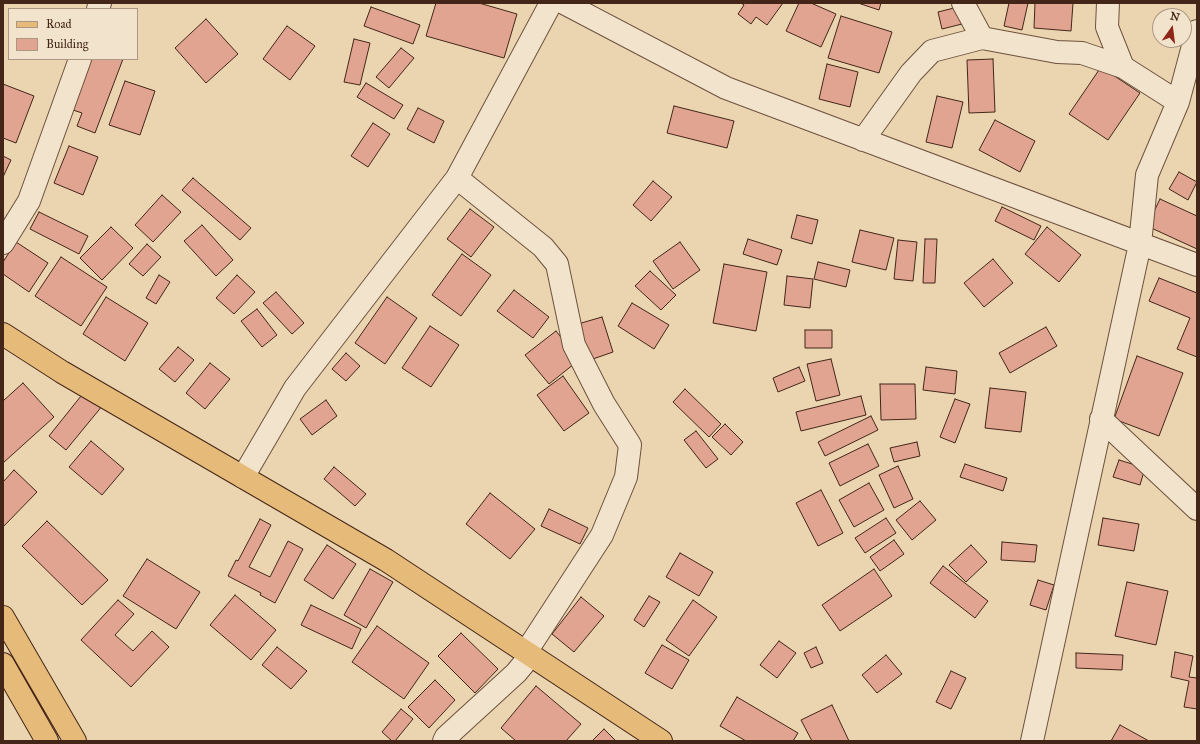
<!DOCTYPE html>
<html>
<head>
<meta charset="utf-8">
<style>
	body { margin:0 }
	#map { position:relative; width:1200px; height:744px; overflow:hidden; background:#ebd4b0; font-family:"IM FELL Great Primer",serif }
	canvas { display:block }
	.frame { position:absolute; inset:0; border:4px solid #432618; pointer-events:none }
	.legend { position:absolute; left:8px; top:8px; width:130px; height:52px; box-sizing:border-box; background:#f2e3cc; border:1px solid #ac9784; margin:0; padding:5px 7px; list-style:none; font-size:12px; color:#432618 }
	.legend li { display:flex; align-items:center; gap:8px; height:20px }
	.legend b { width:20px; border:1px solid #ac9784 }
	.north { position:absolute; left:1152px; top:8px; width:40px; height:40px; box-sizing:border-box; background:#f2e3cc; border:1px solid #ac9784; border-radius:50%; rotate:14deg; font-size:11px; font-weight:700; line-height:16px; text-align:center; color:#432618 }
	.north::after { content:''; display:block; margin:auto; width:14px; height:18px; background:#8f2418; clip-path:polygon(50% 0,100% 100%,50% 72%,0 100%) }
</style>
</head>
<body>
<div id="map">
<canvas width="1200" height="744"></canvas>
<div class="frame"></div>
<ul class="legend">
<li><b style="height:5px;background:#e6ba78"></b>Road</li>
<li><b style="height:11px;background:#e0a491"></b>Building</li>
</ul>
<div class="north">N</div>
</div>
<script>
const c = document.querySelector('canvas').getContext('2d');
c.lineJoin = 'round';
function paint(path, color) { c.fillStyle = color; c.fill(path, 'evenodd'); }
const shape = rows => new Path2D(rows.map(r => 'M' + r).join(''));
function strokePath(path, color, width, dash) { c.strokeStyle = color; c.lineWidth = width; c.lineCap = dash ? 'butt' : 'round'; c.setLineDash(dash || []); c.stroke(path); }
const building = shape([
	[436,3,479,3,517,14,504,58,426,36,436,3],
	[741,3,783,3,767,25,756,17,751,24,738,14,744,5,741,3],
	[799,3,811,3,836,14,821,47,786,31,799,3],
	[858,3,881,3,879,10,858,3],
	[1009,3,1028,3,1022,30,1004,26,1009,3],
	[1035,3,1073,3,1071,31,1034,28,1035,3],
	[371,7,420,25,413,44,364,26,371,7],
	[958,7,962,24,942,29,938,12,958,7],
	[841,16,892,32,879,73,828,58,841,16],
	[206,19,238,54,206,83,175,48,206,19],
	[287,26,315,46,290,80,263,59,287,26],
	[354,39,370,43,360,85,344,82,354,39],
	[401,48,414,58,389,88,376,77,401,48],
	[89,59,123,59,95,133,77,126,82,113,70,109,89,59],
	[993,59,995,112,969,113,967,60,993,59],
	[827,64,858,72,850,107,819,99,827,64],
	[1101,67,1140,93,1108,140,1069,114,1101,67],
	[125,81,155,91,140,135,109,125,125,81],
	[366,83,403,105,394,119,357,97,366,83],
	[3,84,34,96,16,143,3,138,3,84],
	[937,96,963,102,952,148,926,142,937,96],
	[674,106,734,121,727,148,667,133,674,106],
	[418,108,444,121,434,143,407,129,418,108],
	[995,120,1035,141,1020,172,979,150,995,120],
	[373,123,390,134,368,167,351,156,373,123],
	[69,146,98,157,83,195,54,183,69,146],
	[3,156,11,160,3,177,3,156],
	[1179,172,1197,182,1188,200,1169,189,1179,172],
	[193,178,251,228,240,240,182,190,193,178],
	[653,181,672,197,651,221,633,205,653,181],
	[162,195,181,212,153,242,135,225,162,195],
	[1160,199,1197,216,1197,249,1147,226,1160,199],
	[1002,207,1041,226,1034,240,995,221,1002,207],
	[470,209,494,227,471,257,447,239,470,209],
	[39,212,88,236,79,254,30,229,39,212],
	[797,215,818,220,812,244,791,238,797,215],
	[202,225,233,260,216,276,184,241,202,225],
	[111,227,133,248,102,280,80,258,111,227],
	[1047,227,1081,255,1059,282,1025,254,1047,227],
	[860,230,894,238,886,270,852,262,860,230],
	[748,239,782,250,777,265,743,254,748,239],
	[925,239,937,239,935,283,923,283,925,239],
	[898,240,917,242,913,281,894,279,898,240],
	[16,242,48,263,29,292,3,274,3,262,16,242],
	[680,242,700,270,673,289,653,261,680,242],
	[147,244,161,257,143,276,129,264,147,244],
	[462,254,491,275,461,316,432,295,462,254],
	[61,257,107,287,81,326,35,296,61,257],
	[993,259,1013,283,984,307,964,283,993,259],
	[818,262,850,270,846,287,814,279,818,262],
	[724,264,767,272,756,331,713,323,724,264],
	[650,271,676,295,661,310,635,286,650,271],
	[159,275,170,282,156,304,146,298,159,275],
	[237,275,255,292,234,314,216,298,237,275],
	[787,276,813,279,810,308,784,305,787,276],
	[1159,278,1197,293,1197,357,1177,349,1190,318,1149,301,1159,278],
	[514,290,549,317,533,338,497,311,514,290],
	[276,292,304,323,292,334,263,303,276,292],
	[106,297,148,323,125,361,83,334,106,297],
	[387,297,417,318,385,364,355,343,387,297],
	[632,303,669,325,654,349,618,326,632,303],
	[257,309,277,335,262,347,241,321,257,309],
	[602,317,613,352,590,360,578,324,602,317],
	[430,326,459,345,431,387,402,368,430,326],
	[1046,327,1057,346,1010,373,999,353,1046,327],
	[805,330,832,330,832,348,805,348,805,330],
	[556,331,579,360,549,384,525,355,556,331],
	[178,347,194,360,175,382,159,369,178,347],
	[346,353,360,366,346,381,332,369,346,353],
	[1137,356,1183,373,1159,436,1114,419,1137,356],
	[831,359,840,395,816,401,807,364,831,359],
	[210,363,230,379,205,409,186,393,210,363],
	[799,367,805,381,778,392,773,378,799,367],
	[926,367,957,371,955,394,923,390,926,367],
	[563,376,589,413,564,431,537,395,563,376],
	[23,383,54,417,3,463,3,401,23,383],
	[880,384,915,384,916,419,881,420,880,384],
	[990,388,1026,392,1021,432,985,428,990,388],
	[685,389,721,424,709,437,673,402,685,389],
	[85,391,103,405,66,450,49,436,85,391],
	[861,396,866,415,801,431,796,412,861,396],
	[955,399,970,404,955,443,940,437,955,399],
	[326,400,337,416,312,435,300,419,326,400],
	[871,416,878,430,825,456,818,442,871,416],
	[725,424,743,442,731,455,712,437,725,424],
	[696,431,718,459,706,468,684,440,696,431],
	[91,441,124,469,102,495,69,467,91,441],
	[917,442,920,456,894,462,890,448,917,442],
	[868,444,879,466,840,486,829,463,868,444],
	[1119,460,1145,468,1140,485,1113,477,1119,460],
	[965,464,1007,478,1003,491,960,477,965,464],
	[898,466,913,499,894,508,879,475,898,466],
	[334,467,366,494,355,506,324,479,334,467],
	[14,470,37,492,3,527,3,482,14,470],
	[869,483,884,510,854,527,839,500,869,483],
	[821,490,843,533,818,546,796,503,821,490],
	[490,493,535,529,510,559,466,524,490,493],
	[920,501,936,520,912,540,896,520,920,501],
	[549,509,588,528,580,544,541,526,549,509],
	[886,518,896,533,865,553,855,538,886,518],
	[1103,518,1139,524,1134,551,1098,545,1103,518],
	[260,519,271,525,249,567,270,577,288,541,303,549,275,603,260,595,261,593,228,576,236,560,238,561,260,519],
	[47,521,108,580,82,605,22,546,47,521],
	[894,540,904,554,880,571,870,557,894,540],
	[1002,542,1037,545,1035,562,1001,560,1002,542],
	[327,545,356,564,333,599,304,580,327,545],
	[971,545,987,562,966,582,949,565,971,545],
	[680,553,713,572,699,596,666,577,680,553],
	[147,559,200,592,176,629,123,596,147,559],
	[943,566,988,601,975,618,930,583,943,566],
	[370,569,393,582,366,628,344,615,370,569],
	[874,569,892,596,840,631,822,605,874,569],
	[1038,580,1054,585,1046,610,1030,605,1038,580],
	[1127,582,1168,591,1156,645,1115,636,1127,582],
	[235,595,276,630,251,660,210,625,235,595],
	[649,596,660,602,644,627,634,620,649,596],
	[581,597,604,616,574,652,552,634,581,597],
	[118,600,134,614,115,635,133,651,152,631,169,647,131,687,81,640,118,600],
	[693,600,717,617,689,656,666,640,693,600],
	[311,605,361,629,352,649,301,625,311,605],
	[377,626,429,663,404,699,352,662,377,626],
	[461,633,498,669,475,693,438,656,461,633],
	[779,641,796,653,777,678,760,665,779,641],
	[662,645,689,660,672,689,645,673,662,645],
	[277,647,307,671,291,689,262,665,277,647],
	[816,647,823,663,811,668,804,653,816,647],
	[1175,652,1193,656,1189,677,1197,678,1197,709,1184,707,1189,681,1171,677,1175,652],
	[1076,653,1123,655,1122,670,1076,668,1076,653],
	[886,655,902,674,877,693,862,675,886,655],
	[951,671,966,678,951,709,936,702,951,671],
	[435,680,455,700,429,728,408,707,435,680],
	[536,686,581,724,566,741,516,741,501,728,536,686],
	[737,697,798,733,793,741,746,741,720,726,737,697],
	[832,705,849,741,812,741,801,720,832,705],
	[401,709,413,719,395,741,392,741,382,732,401,709],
	[1120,725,1149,741,1111,741,1120,725],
	[604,729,616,741,592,741,604,729]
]);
const minor = shape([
	[564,3,726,88,1197,265],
	[963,3,982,38],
	[1108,3,1107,27,1123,67],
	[98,9,100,3],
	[863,140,911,73,932,51,982,38,1057,52,1082,53,1123,67,1178,102],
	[457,178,543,247,557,264,574,345,604,404,630,445,626,477,602,535,526,652],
	[3,243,29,201,80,59],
	[1101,419,1197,509],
	[243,477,295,388,457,178,551,3],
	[444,741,446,737,516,673,531,655],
	[1032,741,1140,244,1147,175,1178,102,1197,31]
]);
const major = shape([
	[3,334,62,372,386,560,661,741],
	[3,617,75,741],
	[3,664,47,741]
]);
paint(building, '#e0a491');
strokePath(building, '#432618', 1);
strokePath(minor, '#6d523e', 24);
strokePath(major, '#432618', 24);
strokePath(minor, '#f2e3cc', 22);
strokePath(major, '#e6ba78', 22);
</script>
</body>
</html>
